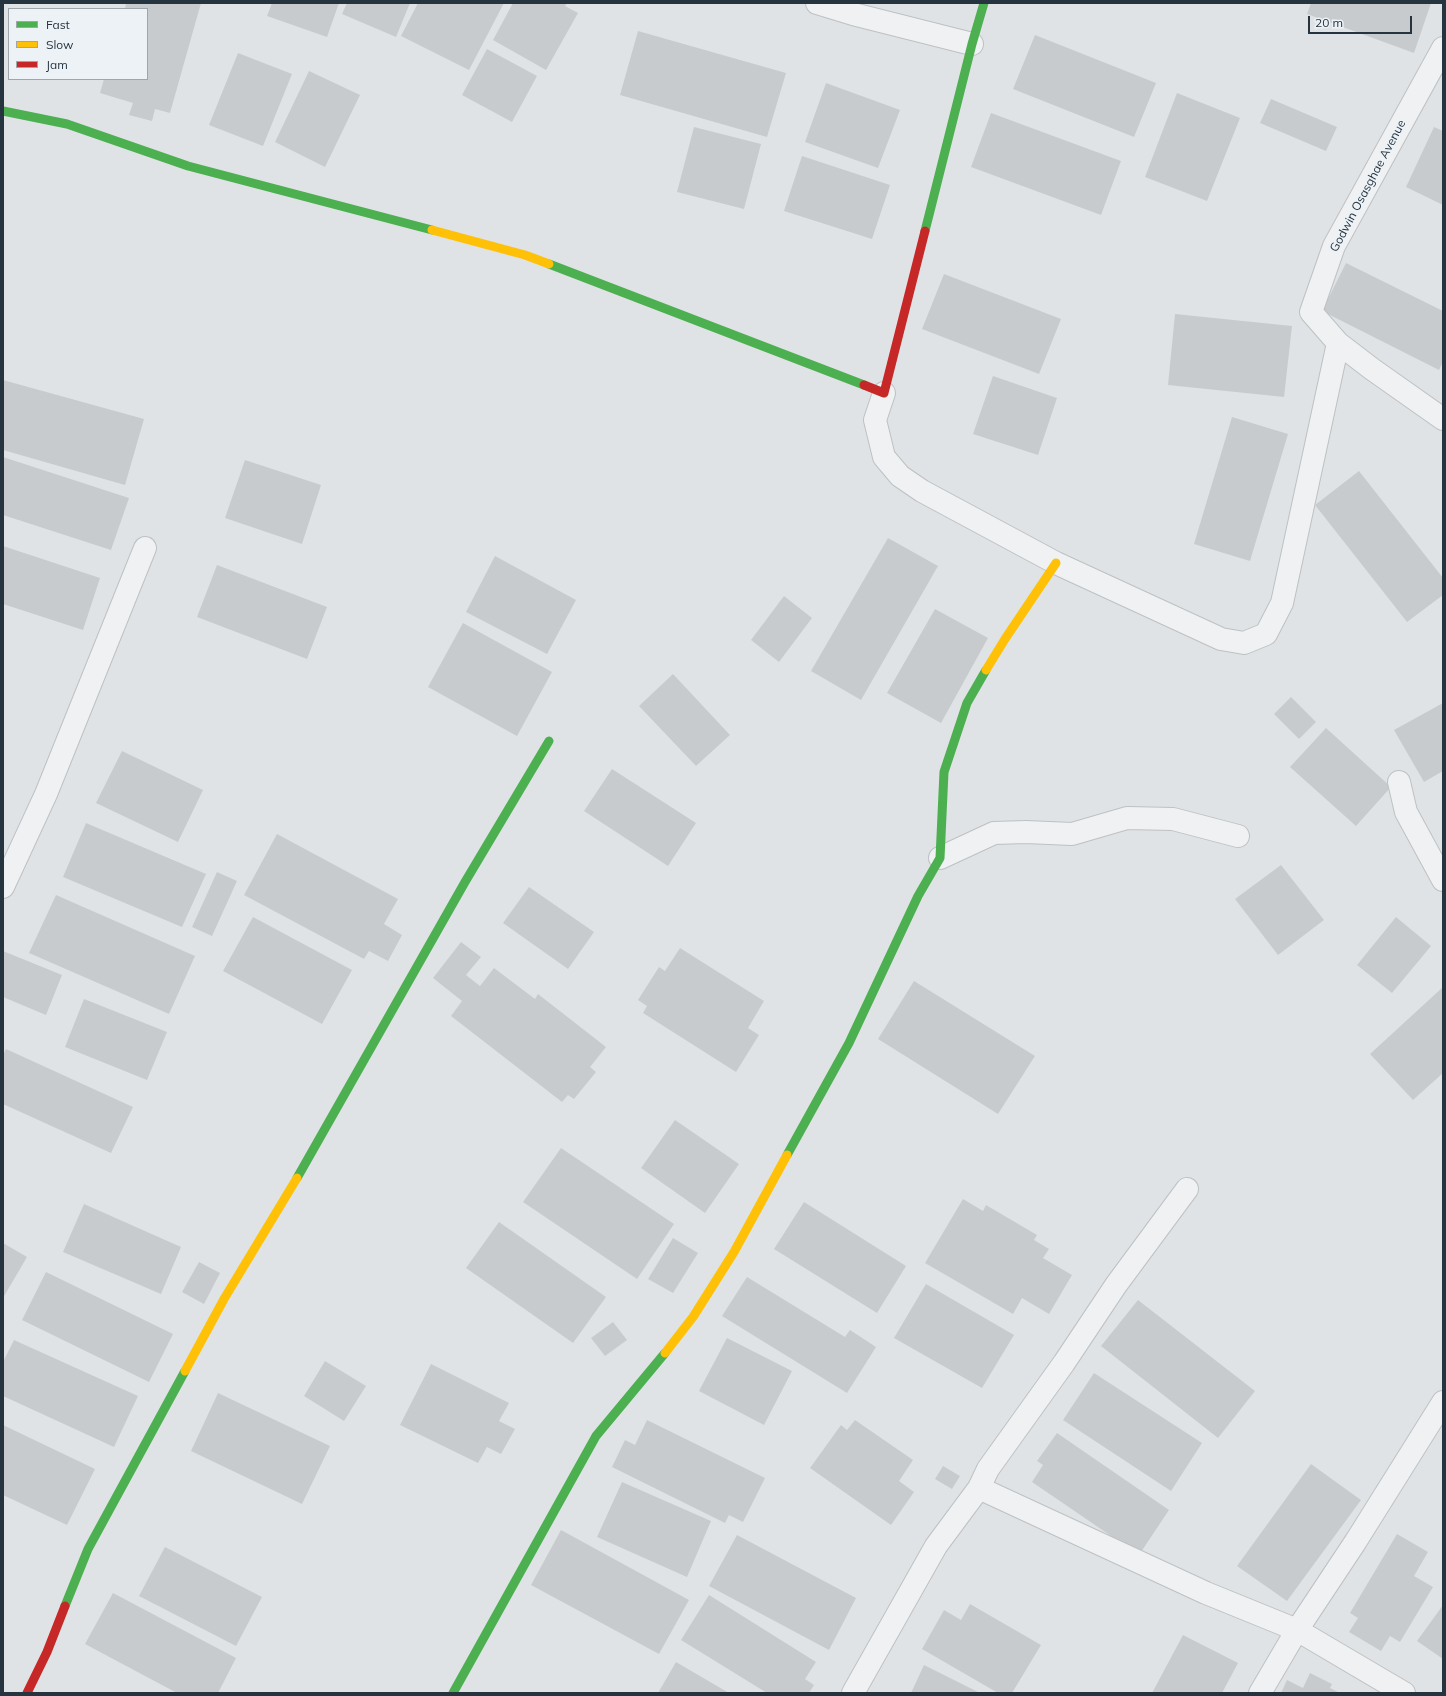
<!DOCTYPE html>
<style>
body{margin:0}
#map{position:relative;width:1446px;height:1696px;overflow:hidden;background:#e0e3e5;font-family:Mulish,sans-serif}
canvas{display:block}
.frame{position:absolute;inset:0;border:4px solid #263440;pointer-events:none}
.legend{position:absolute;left:8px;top:8px;width:140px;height:72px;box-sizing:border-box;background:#edf2f6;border:1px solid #9da6ad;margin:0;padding:5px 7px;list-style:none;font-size:12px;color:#263440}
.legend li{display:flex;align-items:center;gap:8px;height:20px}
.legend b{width:20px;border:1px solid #9da6ad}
.scale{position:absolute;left:1308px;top:16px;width:104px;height:18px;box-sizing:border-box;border:2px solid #263440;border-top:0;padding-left:5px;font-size:12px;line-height:14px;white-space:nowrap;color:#263440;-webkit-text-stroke:3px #edf2f6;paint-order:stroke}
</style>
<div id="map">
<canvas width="1446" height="1696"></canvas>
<div class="frame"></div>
<ul class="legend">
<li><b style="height:5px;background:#4caf50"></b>Fast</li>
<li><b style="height:5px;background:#ffc107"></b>Slow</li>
<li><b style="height:5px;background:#c62828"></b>Jam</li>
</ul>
<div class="scale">20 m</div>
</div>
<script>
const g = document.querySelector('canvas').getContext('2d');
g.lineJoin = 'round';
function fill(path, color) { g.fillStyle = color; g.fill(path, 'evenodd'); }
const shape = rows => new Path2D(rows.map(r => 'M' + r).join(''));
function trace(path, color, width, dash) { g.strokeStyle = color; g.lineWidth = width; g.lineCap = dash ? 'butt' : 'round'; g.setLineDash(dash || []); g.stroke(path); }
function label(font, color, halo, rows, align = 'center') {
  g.font = font + ' Mulish,sans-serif'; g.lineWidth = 4; g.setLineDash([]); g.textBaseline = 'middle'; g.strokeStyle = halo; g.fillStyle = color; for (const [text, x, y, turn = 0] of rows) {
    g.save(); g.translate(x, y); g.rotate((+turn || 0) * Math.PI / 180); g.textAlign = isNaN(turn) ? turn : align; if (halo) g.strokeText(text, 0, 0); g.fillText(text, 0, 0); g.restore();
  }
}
const building = shape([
 [126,3,201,3,170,113,155,109,152,121,129,115,133,103,100,93,104,79,147,79,147,9,125,9],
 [272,3,339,3,327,37,267,16],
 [347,3,410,3,396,37,342,14],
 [418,3,504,3,469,70,401,36],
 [513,3,567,3,565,6,578,13,546,70,493,40],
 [1311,3,1431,3,1414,53,1307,14],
 [638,31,786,73,767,137,620,95],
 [1035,35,1156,83,1134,137,1013,89],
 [487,49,537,76,512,122,462,95],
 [238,53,292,74,263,146,209,125],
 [309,71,360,95,325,167,275,142],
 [826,83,900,110,878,168,805,142],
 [1177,93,1240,118,1207,201,1145,177],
 [1271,99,1337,127,1326,151,1260,123],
 [991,113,1121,161,1101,215,971,167],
 [694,127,761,144,744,209,677,192],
 [1434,127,1443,131,1443,205,1406,187],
 [802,156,890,185,872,239,784,211],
 [1346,263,1443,311,1443,362,1439,370,1322,311],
 [944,274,1061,319,1039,374,922,329],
 [1175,314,1292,326,1284,397,1168,385],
 [993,376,1057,398,1038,455,973,434],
 [3,380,144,419,125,485,3,450],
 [1232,417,1288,434,1250,561,1194,544],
 [3,457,129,498,111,550,3,515],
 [245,460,321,485,302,544,225,518],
 [1359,471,1443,578,1443,595,1407,622,1315,505],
 [888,538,938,566,861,700,811,671],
 [3,546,100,578,83,630,3,604],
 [495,556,576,600,547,654,466,612],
 [217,565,327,607,307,659,197,617],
 [784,596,812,618,779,662,751,640],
 [935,609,988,638,941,723,887,693],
 [463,623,552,672,517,736,428,687],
 [673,674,730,735,696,766,639,706],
 [1291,697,1316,722,1299,739,1274,714],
 [1443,703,1443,771,1424,782,1394,730],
 [1326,728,1391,787,1356,826,1290,767],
 [122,751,203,790,178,842,96,803],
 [612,769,696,823,668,866,584,811],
 [86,823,206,874,182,927,63,877],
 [277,834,398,899,384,924,402,935,388,961,369,951,364,959,244,895],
 [1281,865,1324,920,1278,955,1235,899],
 [217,872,237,881,212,936,192,927],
 [529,887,594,932,568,969,503,923],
 [56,895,195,956,169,1014,29,953],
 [253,917,352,970,322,1024,223,971],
 [1396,917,1431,946,1392,993,1357,965],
 [461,942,481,957,466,975,480,986,494,968,535,999,538,994,606,1047,590,1067,596,1072,574,1099,568,1095,562,1102,451,1016,462,1001,433,978],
 [680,948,764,1001,748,1028,759,1035,736,1072,643,1013,647,1006,638,1000,659,967,665,971],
 [3,951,62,975,46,1015,3,997],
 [914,981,1035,1056,998,1114,878,1039],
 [1443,987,1443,1073,1413,1100,1370,1054],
 [84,999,167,1032,147,1080,65,1047],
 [6,1049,133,1107,111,1153,3,1104,3,1055],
 [675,1120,739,1164,705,1213,641,1168],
 [561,1148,674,1224,637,1279,523,1202],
 [963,1199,983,1211,986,1205,1037,1235,1034,1240,1049,1249,1043,1258,1072,1275,1049,1314,1022,1298,1013,1314,925,1263],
 [804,1202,906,1266,877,1313,774,1249],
 [84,1204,181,1247,161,1294,63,1252],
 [499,1222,606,1297,573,1343,466,1268],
 [673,1238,698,1253,673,1293,648,1279],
 [3,1243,27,1257,3,1298],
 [199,1262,220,1273,204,1304,182,1292],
 [46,1272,173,1334,149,1382,22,1320],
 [747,1277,845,1337,850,1330,876,1347,847,1393,722,1316],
 [926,1284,1014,1335,982,1388,894,1338],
 [1138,1300,1255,1391,1218,1438,1101,1346],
 [613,1322,627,1340,605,1356,591,1338],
 [727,1338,792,1371,764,1425,699,1391],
 [14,1340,138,1396,114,1447,3,1396,3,1362],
 [325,1361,366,1386,344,1421,304,1396],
 [431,1364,509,1403,499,1421,515,1429,501,1454,487,1447,478,1463,400,1425],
 [1094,1373,1202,1443,1171,1491,1063,1420],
 [218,1393,330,1446,302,1504,191,1451],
 [647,1420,765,1478,743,1522,729,1515,725,1523,612,1467,625,1440,635,1445],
 [855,1420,913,1460,899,1481,914,1492,891,1525,810,1468,841,1425,847,1430],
 [3,1425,95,1469,67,1525,3,1495],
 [1057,1433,1169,1510,1139,1555,1032,1482,1043,1465,1037,1461],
 [1311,1464,1361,1500,1287,1601,1237,1566],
 [943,1466,960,1476,952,1489,935,1479],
 [622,1482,711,1521,687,1577,597,1537],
 [561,1530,689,1600,659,1654,531,1585],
 [1397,1534,1428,1552,1414,1576,1433,1587,1400,1642,1390,1636,1381,1651,1349,1632,1358,1618,1350,1613],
 [737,1535,856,1598,829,1650,709,1586],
 [165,1547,262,1597,236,1646,139,1596],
 [113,1593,236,1658,218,1693,177,1693,85,1644],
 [709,1595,816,1662,805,1679,814,1685,809,1693,767,1693,681,1640],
 [970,1604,1041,1645,1012,1693,998,1693,922,1649,944,1610,961,1620],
 [1443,1605,1443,1659,1417,1641],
 [1183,1635,1238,1663,1222,1693,1152,1693],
 [676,1662,729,1693,658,1693],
 [924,1665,980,1693,911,1693],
 [1310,1673,1332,1684,1330,1688,1340,1693,1281,1693,1287,1680,1303,1688]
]);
const street = shape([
 [817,3,853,14,972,44],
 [1443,48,1334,246,1311,312,1338,343,1372,369,1443,419],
 [884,393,875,420,884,457,900,476,922,491,1056,563,1221,639,1244,643,1266,634,1282,603,1338,343],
 [1399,782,1406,812,1443,880],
 [940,858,994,833,1026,832,1072,834,1127,818,1173,819,1238,836],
 [3,887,46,794,145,548],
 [979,1488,1206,1593,1297,1630,1404,1693],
 [853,1693,936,1546,979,1488,988,1469,1064,1363,1116,1285,1187,1189],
 [1260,1693,1297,1630,1356,1541,1443,1402]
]);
const fast = shape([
 [3,111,67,124,188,166,432,230],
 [925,231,972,44,984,3],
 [549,264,864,385],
 [787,1155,849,1043,918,896,940,858,944,772,967,703,986,670],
 [297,1178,465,882,549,741],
 [65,1606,88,1549,185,1371],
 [453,1693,596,1436,665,1353]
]);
const slow = shape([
 [432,230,525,255,549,264],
 [986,670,1005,639,1056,563],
 [665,1353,693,1317,734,1252,787,1155],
 [185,1371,224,1299,297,1178]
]);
const jam = shape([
 [864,385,884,393,925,231],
 [27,1693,47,1652,65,1606]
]);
const streetNames = [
 ["Godwin Osasghae Avenue",1368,186,-62]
];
fill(building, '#c8cbce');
trace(street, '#bec1c3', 24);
trace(street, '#eff1f2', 22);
trace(fast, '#4caf50', 9);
trace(slow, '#ffc107', 9);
trace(jam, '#c62828', 9);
label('12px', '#263440', '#edf2f6', streetNames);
</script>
